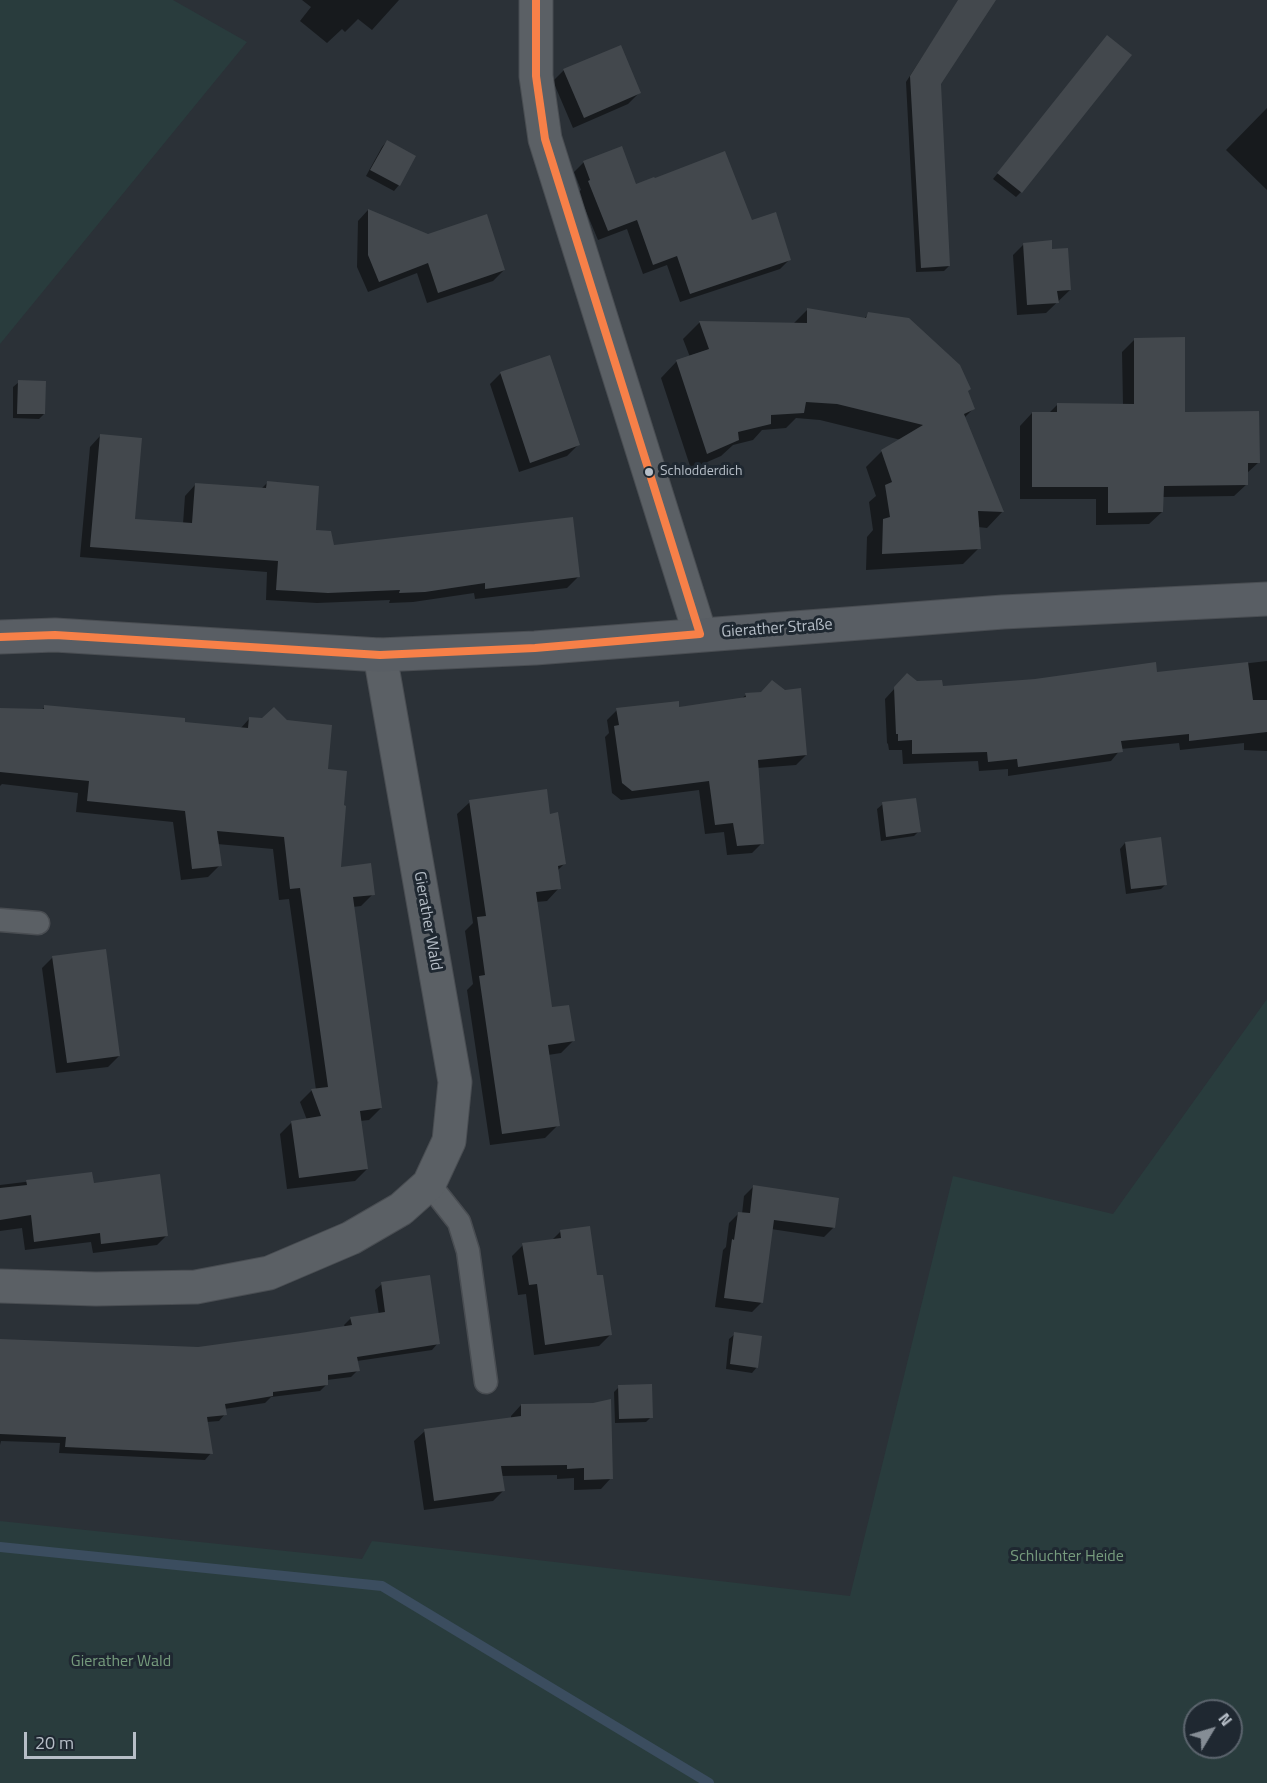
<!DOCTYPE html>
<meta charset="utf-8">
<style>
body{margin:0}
#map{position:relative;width:1267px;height:1783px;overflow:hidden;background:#2b3137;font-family:"Titillium Web",sans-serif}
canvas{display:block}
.north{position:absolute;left:1183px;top:1699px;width:60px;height:60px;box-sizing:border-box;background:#1f2831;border:2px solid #5b646d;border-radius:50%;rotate:52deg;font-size:16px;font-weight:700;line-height:24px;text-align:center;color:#b6bec7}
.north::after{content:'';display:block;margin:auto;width:21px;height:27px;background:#858d95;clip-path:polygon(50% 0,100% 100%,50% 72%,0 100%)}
.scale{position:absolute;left:24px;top:1732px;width:112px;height:27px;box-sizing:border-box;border:3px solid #b6bec7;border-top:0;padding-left:8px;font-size:18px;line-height:21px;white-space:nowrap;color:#b6bec7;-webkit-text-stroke:4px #1f2831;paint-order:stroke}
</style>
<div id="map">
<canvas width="1267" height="1783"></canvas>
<div class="north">N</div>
<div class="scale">20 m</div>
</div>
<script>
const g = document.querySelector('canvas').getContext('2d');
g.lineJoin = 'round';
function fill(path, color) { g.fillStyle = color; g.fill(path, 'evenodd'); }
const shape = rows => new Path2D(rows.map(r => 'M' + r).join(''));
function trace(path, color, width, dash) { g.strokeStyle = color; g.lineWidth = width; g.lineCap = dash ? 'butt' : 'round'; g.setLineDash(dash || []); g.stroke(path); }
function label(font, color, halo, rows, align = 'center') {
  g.font = font + ' "Titillium Web",sans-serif'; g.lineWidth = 6; g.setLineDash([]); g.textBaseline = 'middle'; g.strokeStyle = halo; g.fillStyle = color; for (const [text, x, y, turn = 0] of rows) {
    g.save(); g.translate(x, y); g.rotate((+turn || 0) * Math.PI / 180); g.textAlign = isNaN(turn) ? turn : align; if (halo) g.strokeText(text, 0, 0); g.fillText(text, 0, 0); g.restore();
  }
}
const green = shape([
 [0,0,173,0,247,42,0,344],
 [1267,999,1267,1783,0,1783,0,1521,362,1559,372,1541,850,1596,953,1176,1113,1214],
 [1195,1711,1231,1711,1231,1747,1195,1747]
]);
const shadow = shape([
 [302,0,399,0,372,30,358,19,345,32,342,29,327,43,300,21,311,7],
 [959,0,995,0,940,84,949,266,944,271,916,272,906,82],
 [1103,43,1021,192,1016,197,993,179],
 [564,70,639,93,628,104,573,128,553,81],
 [1267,108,1267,190,1226,150],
 [387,141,414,156,399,185,394,191,366,176,382,147],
 [584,162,635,186,654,180,751,222,790,259,780,269,680,302,667,265,643,274,627,229,598,240,578,192,581,190,574,172],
 [368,210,504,270,493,281,427,303,417,273,368,292,357,267,358,221],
 [1024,244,1051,251,1070,290,1046,313,1017,315,1013,255],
 [807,310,864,319,869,313,966,392,973,409,964,418,1003,511,987,528,978,527,979,548,963,564,866,570,867,537,873,530,869,502,876,496,866,467,882,451,901,440,820,420,796,418,786,428,762,430,753,440,733,445,721,456,691,469,661,378,677,361,690,357,683,339,700,322,793,324],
 [1135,339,1183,413,1259,462,1246,474,1247,484,1234,496,1162,497,1162,512,1149,524,1096,525,1096,499,1020,499,1020,426,1032,413,1049,413,1058,404,1123,405,1122,352],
 [501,373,578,445,567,456,519,472,490,384],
 [19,382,44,414,39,419,13,418,13,387],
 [100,436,133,521,183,524,185,496,195,485,261,489,267,483,314,532,333,547,578,577,567,588,475,599,474,593,413,602,389,603,390,600,317,603,266,600,267,572,80,557,90,447],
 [1267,661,1267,751,1244,750,1244,743,1180,750,1179,743,1121,749,1111,761,1008,776,1008,769,979,771,978,761,903,764,902,750,889,750,888,744,887,743,885,699,907,675,917,682,941,687,1156,674],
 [746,695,806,755,796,765,757,768,762,843,752,853,727,855,724,832,705,834,699,790,621,800,612,793,605,737,609,733,607,720,617,710,678,708,741,699],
 [45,707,240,729,249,719,327,770,340,868,373,894,361,906,353,907,381,1108,369,1120,360,1121,367,1169,355,1181,287,1189,280,1134,292,1122,307,1120,300,1102,312,1090,316,1090,289,899,279,900,273,849,217,844,220,865,208,877,181,880,173,822,76,812,78,793,2,784,0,786,0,709,41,710],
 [470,802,549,816,564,864,557,871,559,888,547,901,536,902,550,1009,573,1041,561,1053,548,1055,558,1125,545,1138,490,1145,467,990,473,984,465,931,473,923,457,814],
 [883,804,919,831,914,836,881,841,877,809],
 [1125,843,1166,884,1161,889,1126,894,1120,849],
 [53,957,119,1056,108,1067,56,1073,42,968],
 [91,1174,92,1184,166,1236,157,1245,93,1253,91,1242,25,1250,22,1228,0,1231,0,1185],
 [753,1187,834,1227,824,1237,771,1229,762,1302,752,1312,715,1307,723,1250,726,1247,729,1223,739,1213,742,1214,744,1196],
 [561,1231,596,1277,610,1335,599,1346,534,1355,526,1294,518,1295,512,1256,523,1245,552,1240],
 [382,1284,438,1343,432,1350,357,1361,358,1370,351,1377,327,1380,327,1384,320,1391,271,1397,265,1403,224,1409,225,1414,219,1421,207,1422,211,1453,205,1460,59,1453,60,1443,1,1441,0,1445,0,1340,198,1348,345,1327,344,1325,351,1318,379,1315,375,1290],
 [735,1334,757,1367,752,1373,726,1369,729,1339],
 [619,1387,651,1417,646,1422,615,1423,614,1392],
 [521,1405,611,1478,601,1489,574,1490,574,1478,557,1479,557,1475,501,1476,503,1491,493,1501,424,1510,414,1441,425,1431,511,1419,511,1416]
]);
const stream = shape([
 [0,1547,382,1586,709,1783]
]);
const building = shape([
 [958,0,996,0,941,84,950,266,921,268,910,76],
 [1107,35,1132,55,1022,193,997,173],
 [621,45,641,93,584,118,563,69],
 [387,140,416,156,400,186,370,170],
 [622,146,636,184,654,177,655,178,725,151,752,220,776,212,791,260,690,294,677,256,653,265,637,220,608,231,588,181,590,180,583,161],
 [368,209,428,234,487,214,505,270,438,293,428,263,379,282,368,255],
 [1052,240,1052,249,1068,248,1071,290,1057,291,1059,303,1027,305,1023,243],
 [807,308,866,318,868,312,909,318,960,365,971,389,968,391,975,409,964,414,1004,512,978,511,981,549,882,554,883,519,890,517,885,485,892,482,881,450,923,425,837,404,806,402,804,413,771,415,771,424,738,432,739,440,707,454,676,360,709,349,699,321,807,323],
 [1185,337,1185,412,1259,411,1260,463,1248,463,1248,485,1164,486,1163,512,1108,513,1108,487,1032,487,1032,412,1057,412,1057,403,1134,404,1134,338],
 [550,355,580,445,530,463,500,372],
 [18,380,46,381,45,414,17,414],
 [100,434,142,438,135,519,192,523,195,483,266,488,267,481,319,486,316,530,331,531,334,545,573,517,580,577,485,589,485,583,425,592,399,593,400,590,328,593,276,590,278,561,90,547],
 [1156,662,1157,672,1248,662,1253,700,1267,700,1267,732,1189,741,1189,734,1121,741,1123,752,1018,767,1017,759,988,762,987,752,912,754,912,740,898,741,898,734,896,734,894,687,907,673,917,681,942,680,943,686,1035,679],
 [772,680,785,690,801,688,807,755,758,760,764,844,737,846,733,823,715,825,709,781,632,791,622,783,614,726,619,725,616,708,679,701,679,707,746,697,745,693,761,692],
 [44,705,185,718,185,722,248,728,249,717,262,718,274,707,287,720,332,725,328,769,347,771,344,805,346,806,341,867,371,863,375,895,353,897,382,1108,360,1111,368,1169,299,1178,291,1121,321,1116,311,1089,328,1087,300,888,290,889,284,837,217,831,222,866,192,869,185,811,87,801,89,781,0,772,0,708,44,709],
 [547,789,550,814,558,812,566,864,558,866,561,889,536,892,552,1007,569,1005,575,1041,548,1045,560,1126,502,1134,479,976,485,975,477,917,486,916,469,800],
 [916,798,921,832,886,837,882,802],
 [1161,837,1167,885,1131,889,1125,842],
 [106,949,120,1056,67,1063,52,956],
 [92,1172,94,1183,160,1174,168,1236,101,1244,100,1233,34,1242,31,1215,0,1220,0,1188,27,1185,26,1180],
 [753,1185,839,1198,835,1228,774,1220,763,1303,724,1298,732,1239,734,1240,738,1212,750,1213],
 [590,1226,597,1275,603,1275,612,1335,545,1345,537,1284,529,1285,522,1243,561,1238,560,1230],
 [430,1275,440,1344,357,1357,360,1371,328,1375,328,1385,273,1392,273,1396,225,1404,227,1415,207,1417,213,1454,65,1447,66,1437,0,1434,0,1339,198,1347,300,1333,352,1325,350,1317,385,1312,381,1282],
 [734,1332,762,1336,758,1368,730,1364],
 [652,1384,653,1418,619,1419,618,1385],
 [611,1399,613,1479,584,1480,584,1468,567,1469,567,1465,501,1466,505,1491,434,1501,424,1429,521,1416,521,1404,593,1403]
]);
const lane = shape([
 [0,920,38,923],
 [429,1184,459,1222,468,1251,486,1382]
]);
const street = shape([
 [536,0,536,76,545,139,700,634],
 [0,1286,96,1289,196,1287,269,1273,351,1238,401,1209,429,1184,449,1141,455,1082,380,655]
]);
const secondary = shape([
 [0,637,55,635,380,655,535,648,1003,612,1267,599]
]);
const bus1 = shape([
 [536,0,536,76,545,139,700,634],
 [0,637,55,635,380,655,535,648,700,634]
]);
const markers = [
 [649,472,5,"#b6bec7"]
];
const busNames = [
 ["Schlodderdich",660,472]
];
const streetNames = [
 ["Gierather Straße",777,629,-4],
 ["Gierather Wald",427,921,80]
];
const parkNames = [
 ["Schluchter Heide",1067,1557],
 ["Gierather Wald",121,1662]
];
fill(green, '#293c3d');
fill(shadow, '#0007');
trace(stream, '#3b4d5f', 10);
fill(building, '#43484d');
trace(lane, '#494d52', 25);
trace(street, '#494d52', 35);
trace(secondary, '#494d52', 35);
trace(lane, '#5b6065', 22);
trace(street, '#5b6065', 33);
trace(secondary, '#595e64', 33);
trace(bus1, '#f78048', 8);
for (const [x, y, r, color] of markers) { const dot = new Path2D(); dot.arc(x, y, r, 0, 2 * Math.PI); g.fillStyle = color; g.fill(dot); trace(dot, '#1f2831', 2); }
label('14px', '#b6bec7', '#1f2831', busNames, 'left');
label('16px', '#b6bec7', '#1f2831', streetNames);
label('16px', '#769b7d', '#1f2831', parkNames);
</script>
